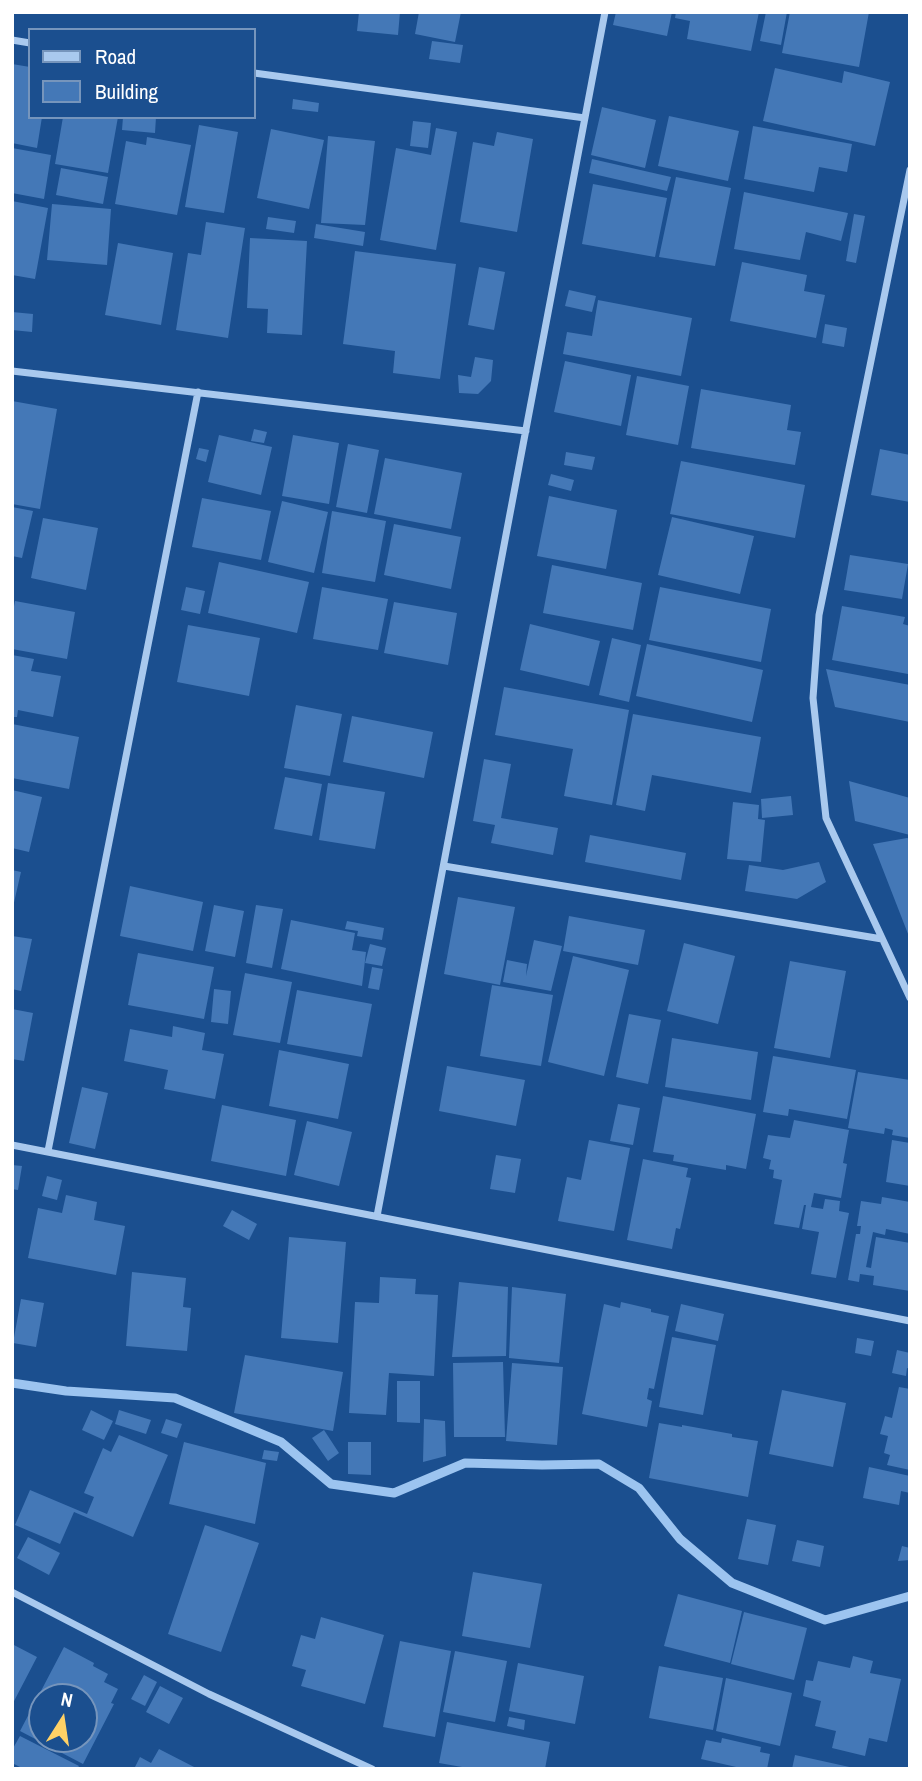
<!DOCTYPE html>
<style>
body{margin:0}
#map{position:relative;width:922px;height:1781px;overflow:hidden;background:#1b4f8f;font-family:"Archivo Narrow",sans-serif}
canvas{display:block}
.frame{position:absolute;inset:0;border:14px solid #fff;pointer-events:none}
.legend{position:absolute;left:28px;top:28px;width:228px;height:91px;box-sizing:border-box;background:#1b4f8f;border:2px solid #7695bc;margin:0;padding:9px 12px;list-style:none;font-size:21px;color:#fff}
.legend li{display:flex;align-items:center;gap:14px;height:35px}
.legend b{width:35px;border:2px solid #7695bc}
.north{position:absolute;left:28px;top:1683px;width:70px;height:70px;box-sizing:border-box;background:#1b4f8f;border:2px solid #7695bc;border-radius:50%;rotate:12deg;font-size:19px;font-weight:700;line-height:28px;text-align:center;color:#fff}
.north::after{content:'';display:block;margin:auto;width:24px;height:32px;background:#ffd166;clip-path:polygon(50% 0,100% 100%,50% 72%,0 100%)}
</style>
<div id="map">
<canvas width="922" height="1781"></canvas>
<div class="frame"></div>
<ul class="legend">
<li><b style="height:9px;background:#a9c9ee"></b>Road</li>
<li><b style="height:19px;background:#4478b7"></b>Building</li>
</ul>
<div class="north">N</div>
</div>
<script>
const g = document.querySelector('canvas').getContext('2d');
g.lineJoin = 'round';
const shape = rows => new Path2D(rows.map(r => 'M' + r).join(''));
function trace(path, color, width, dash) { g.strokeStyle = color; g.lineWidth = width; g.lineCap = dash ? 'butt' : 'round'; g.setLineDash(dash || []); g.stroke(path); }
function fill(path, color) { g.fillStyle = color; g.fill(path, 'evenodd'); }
const stream = shape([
 [12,1383,66,1391,175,1398,281,1442,331,1484,394,1493,465,1463,542,1465,599,1464,639,1488,680,1539,732,1583,825,1620,910,1596]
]);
const building = shape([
 [359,12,400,12,398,35,357,31],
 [419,12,461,12,455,42,415,34],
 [616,12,672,12,667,36,613,25],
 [676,12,759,12,751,51,687,39,690,21,675,18],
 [766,12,787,12,781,45,760,41],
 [790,12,869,12,859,67,782,53],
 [432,41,463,45,460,63,429,59],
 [12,64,30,67,30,117,42,117,37,148,12,143],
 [775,68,842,83,844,71,890,82,875,146,763,121],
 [293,99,319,103,318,112,292,109],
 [602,107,656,120,645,168,591,155],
 [669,116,739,131,728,181,658,166],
 [63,117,118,117,108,173,55,164],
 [123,117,156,117,155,133,122,130],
 [413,121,431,123,428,148,410,146],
 [199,125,238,132,224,213,185,207],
 [753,126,852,144,847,172,819,167,814,192,744,179],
 [436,128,457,132,436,250,380,240,396,148,431,155],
 [271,129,324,140,309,209,257,198],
 [497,132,533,139,517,232,460,222,473,142,494,146],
 [328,136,375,141,365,225,321,223],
 [147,137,191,145,177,215,115,204,126,141,146,145],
 [12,148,51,155,44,199,12,193],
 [592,159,671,177,667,191,589,173],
 [61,168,108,177,103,204,56,195],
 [676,177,731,188,715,266,659,257],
 [593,184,667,198,655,257,582,244],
 [744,192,848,213,841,241,806,232,800,260,734,249],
 [12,201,48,208,35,279,12,275],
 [52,204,111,209,107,265,47,260],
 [854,214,865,216,856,263,846,261],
 [268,217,296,221,294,233,266,229],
 [206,222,245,228,228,338,176,330,188,253,201,255],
 [316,224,365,232,363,246,314,238],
 [250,238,307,241,302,335,267,333,268,309,247,308],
 [118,243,173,253,161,325,105,315],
 [355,251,456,264,440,379,393,373,395,351,343,344],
 [742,262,807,275,804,291,825,295,816,338,730,321],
 [479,267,505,272,494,330,468,325],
 [569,290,596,296,592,312,565,306],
 [598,300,692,318,681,376,563,354,567,332,592,336],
 [12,312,33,314,32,332,12,330],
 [825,324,847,328,844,347,822,343],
 [475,357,493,360,491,381,478,394,459,393,458,375,471,377],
 [565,361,631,375,621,426,554,412],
 [637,376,689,386,678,445,626,435],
 [701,389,791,405,787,430,801,432,795,465,691,448],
 [12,401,57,409,40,509,12,504],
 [254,429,267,432,264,443,251,441],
 [219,435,272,447,261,495,208,482],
 [293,435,339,443,329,504,282,496],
 [348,444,379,450,367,513,336,507],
 [199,448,209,450,206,462,196,459],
 [880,449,910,455,910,502,871,495],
 [566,452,595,457,592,470,564,465],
 [385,458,462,473,451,529,374,514],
 [681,461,805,485,795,538,670,514],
 [551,474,574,480,571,491,548,485],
 [549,496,617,510,606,569,537,556],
 [202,498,271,511,261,560,192,547],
 [282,501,328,512,314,573,268,562],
 [12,507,33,511,22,558,12,556],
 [332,511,386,521,375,582,322,573],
 [672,517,754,536,740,594,658,575],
 [43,518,98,528,86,590,31,578],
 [394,524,461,537,451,589,384,575],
 [850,555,908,564,902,599,844,590],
 [219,562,309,582,297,633,208,613],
 [552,565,642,583,633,630,543,613],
 [186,587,205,591,200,614,181,610],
 [322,587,388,599,378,650,313,639],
 [660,587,771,609,761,662,649,640],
 [15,601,75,612,67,659,12,649,12,617],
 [394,602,457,613,448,665,384,653],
 [842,606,905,617,903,624,910,626,908,674,832,660],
 [530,624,600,641,589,686,520,670],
 [188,625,260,638,249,696,177,682],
 [612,638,641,645,629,702,599,695],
 [647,644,763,670,752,722,636,696],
 [12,655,34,659,31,671,61,676,53,717,18,710,17,717,12,717],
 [826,669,910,685,910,722,835,707],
 [504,687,629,710,612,805,564,796,573,749,495,735],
 [296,705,342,714,330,776,284,768],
 [633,714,761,737,751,793,652,775,645,811,616,805],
 [352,716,433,732,424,778,343,762],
 [12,724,79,737,69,789,12,778],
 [484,759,511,764,501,818,558,828,553,855,491,843,495,825,473,821],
 [285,777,322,784,312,836,274,829],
 [849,781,910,798,910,835,855,821],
 [328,783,385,792,375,849,319,840],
 [12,790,42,797,29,852,12,848],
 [791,796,793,815,762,818,761,799],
 [733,802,759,805,758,819,765,820,761,862,727,859],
 [590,835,686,853,681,880,585,862],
 [907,838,910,839,910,939,873,844],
 [819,862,826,882,797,899,745,891,749,865,783,870],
 [12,870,21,872,13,907,12,906],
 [130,886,203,902,193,951,120,936],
 [458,897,515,907,500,985,444,974],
 [214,905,244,911,235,957,205,951],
 [256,905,283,909,272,968,246,963],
 [569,916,645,930,638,965,563,951],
 [291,920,355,933,352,950,366,952,362,986,281,969],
 [347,921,384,928,382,940,357,936,358,931,345,929],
 [12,936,32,939,21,991,12,989],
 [534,940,562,946,551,991,503,982,507,960,527,964,526,976],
 [684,943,735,956,718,1024,667,1011],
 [370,944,386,948,382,966,365,963],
 [138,953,214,967,204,1019,128,1005],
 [573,956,629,970,604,1076,548,1062],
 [790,961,846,971,830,1058,774,1048],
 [372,967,383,969,379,990,368,988],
 [245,973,292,982,280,1043,233,1035],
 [492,985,553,995,541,1066,480,1056],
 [214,989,231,991,228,1024,211,1022],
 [297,990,372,1004,362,1057,287,1044],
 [12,1009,33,1013,24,1061,12,1059],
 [629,1014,661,1020,648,1084,616,1077],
 [173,1026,205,1033,202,1050,224,1054,215,1099,164,1089,168,1070,124,1061,130,1029,172,1037],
 [672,1038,758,1052,751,1100,665,1087],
 [279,1050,349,1064,338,1119,269,1106],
 [773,1056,856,1070,847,1119,789,1109,788,1116,763,1112],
 [447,1066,525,1080,516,1126,439,1111],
 [858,1072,910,1080,910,1138,892,1135,893,1130,885,1128,884,1134,848,1128],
 [82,1087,108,1093,95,1149,69,1143],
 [663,1096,756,1114,746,1169,726,1165,726,1170,673,1161,674,1155,653,1152],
 [618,1104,640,1108,633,1145,610,1141],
 [222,1105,296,1120,286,1176,211,1161],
 [794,1120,849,1130,843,1163,847,1164,841,1198,814,1193,811,1207,823,1209,825,1199,840,1201,839,1211,849,1213,836,1278,811,1274,819,1232,802,1229,806,1205,804,1205,799,1228,774,1224,782,1180,773,1178,774,1170,769,1169,771,1160,763,1158,768,1135,790,1138],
 [307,1121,352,1132,339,1186,294,1175],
 [589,1140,630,1148,614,1231,558,1221,567,1177,581,1180],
 [892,1140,910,1143,910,1186,886,1182],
 [496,1155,521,1159,515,1193,490,1189],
 [643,1159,688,1168,686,1177,691,1178,680,1229,676,1228,672,1249,627,1240],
 [12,1165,22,1166,18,1190,12,1189],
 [47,1176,62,1180,57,1200,42,1196],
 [66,1195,97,1202,94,1220,125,1226,116,1275,28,1258,38,1208,62,1213],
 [882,1197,910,1202,910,1234,886,1229,885,1235,873,1232,866,1267,871,1268,876,1237,910,1243,910,1291,873,1285,874,1276,860,1274,859,1282,848,1280,856,1234,860,1234,861,1226,857,1226,861,1201,881,1204],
 [232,1210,257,1224,249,1240,223,1226],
 [289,1237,346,1242,338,1343,281,1338],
 [132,1272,186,1278,183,1307,191,1308,187,1351,126,1346],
 [380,1277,416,1279,415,1294,438,1295,434,1376,389,1373,386,1415,349,1413,355,1302,379,1303],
 [459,1282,508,1287,506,1356,452,1357],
 [512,1287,566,1294,559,1363,509,1358],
 [21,1299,44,1303,36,1347,13,1343],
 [621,1302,651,1309,651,1312,669,1316,654,1389,649,1388,647,1399,652,1401,647,1427,582,1414,604,1304,620,1308],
 [681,1304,724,1314,718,1341,675,1331],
 [672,1337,716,1345,703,1415,659,1407],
 [857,1338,874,1341,871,1356,855,1353],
 [897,1350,910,1353,910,1369,907,1368,906,1376,892,1373],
 [245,1355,343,1372,333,1431,234,1413],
 [503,1362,505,1437,454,1437,453,1363],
 [512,1363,563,1367,557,1445,506,1441],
 [397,1381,420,1381,420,1423,397,1422],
 [899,1387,910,1389,910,1470,887,1465,890,1455,884,1453,888,1436,880,1434,885,1416,892,1418],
 [782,1390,846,1403,833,1467,769,1454],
 [91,1410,113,1421,104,1440,82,1430],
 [119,1410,151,1420,146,1434,115,1424],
 [166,1419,182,1424,177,1438,161,1433],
 [424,1419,445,1421,446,1456,423,1462],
 [659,1423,682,1427,682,1425,732,1434,732,1437,758,1441,748,1497,649,1478],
 [324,1430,339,1453,328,1461,312,1438],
 [119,1435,168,1455,133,1537,74,1512,60,1544,15,1525,30,1490,87,1514,94,1497,84,1493,103,1448,111,1452],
 [184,1442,266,1463,255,1524,169,1504],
 [348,1442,371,1442,371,1475,348,1474],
 [264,1450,279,1452,277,1461,262,1459],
 [869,1467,910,1476,910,1493,901,1491,899,1505,863,1498],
 [747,1519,776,1525,768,1565,738,1559],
 [205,1525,259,1543,221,1652,168,1634],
 [28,1537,60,1553,49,1575,17,1558],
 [797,1540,824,1546,820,1567,792,1561],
 [902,1546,910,1548,910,1560,898,1561],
 [473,1572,542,1584,530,1648,462,1636],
 [678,1594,742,1611,730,1663,664,1646],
 [744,1612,807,1628,794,1680,731,1664],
 [321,1617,384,1635,365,1704,301,1686,306,1670,292,1666,301,1635,315,1639],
 [400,1641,451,1651,435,1737,383,1727],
 [12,1644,37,1657,12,1705],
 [64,1647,94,1663,93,1666,108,1674,104,1682,118,1689,111,1703,114,1704,83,1764,20,1731],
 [42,1697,84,1697,84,1739,42,1739],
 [455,1651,507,1661,495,1722,443,1712],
 [853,1656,873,1661,870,1673,901,1679,887,1742,869,1738,865,1756,832,1748,836,1731,815,1726,821,1701,803,1696,806,1680,813,1681,818,1661,850,1668],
 [518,1663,584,1676,575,1724,509,1711],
 [659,1666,723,1678,713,1730,649,1718],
 [144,1675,157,1682,145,1706,131,1699],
 [726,1678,792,1693,780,1746,716,1731],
 [160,1686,183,1698,169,1724,146,1712],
 [509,1717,525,1720,524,1730,507,1726],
 [447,1722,550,1742,545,1769,461,1769,462,1767,439,1763],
 [20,1736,79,1766,77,1769,24,1769,12,1763,12,1750],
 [722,1738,761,1747,760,1752,770,1754,767,1769,745,1769,701,1759,706,1740,721,1743],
 [159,1749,198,1769,134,1769,140,1757,151,1763],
 [795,1755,854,1768,854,1769,792,1769]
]);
const minor = shape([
 [12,40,30,43],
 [254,73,585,118],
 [910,170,819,615,813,698,826,818,910,998],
 [12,371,526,431],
 [444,866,882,939],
 [12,1145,910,1321],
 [48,1151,198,392],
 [377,1216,605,12],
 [12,1592,209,1694,372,1769]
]);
trace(stream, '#9cc4f0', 9);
fill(building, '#4478b7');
trace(minor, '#a9c9ee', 7);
</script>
